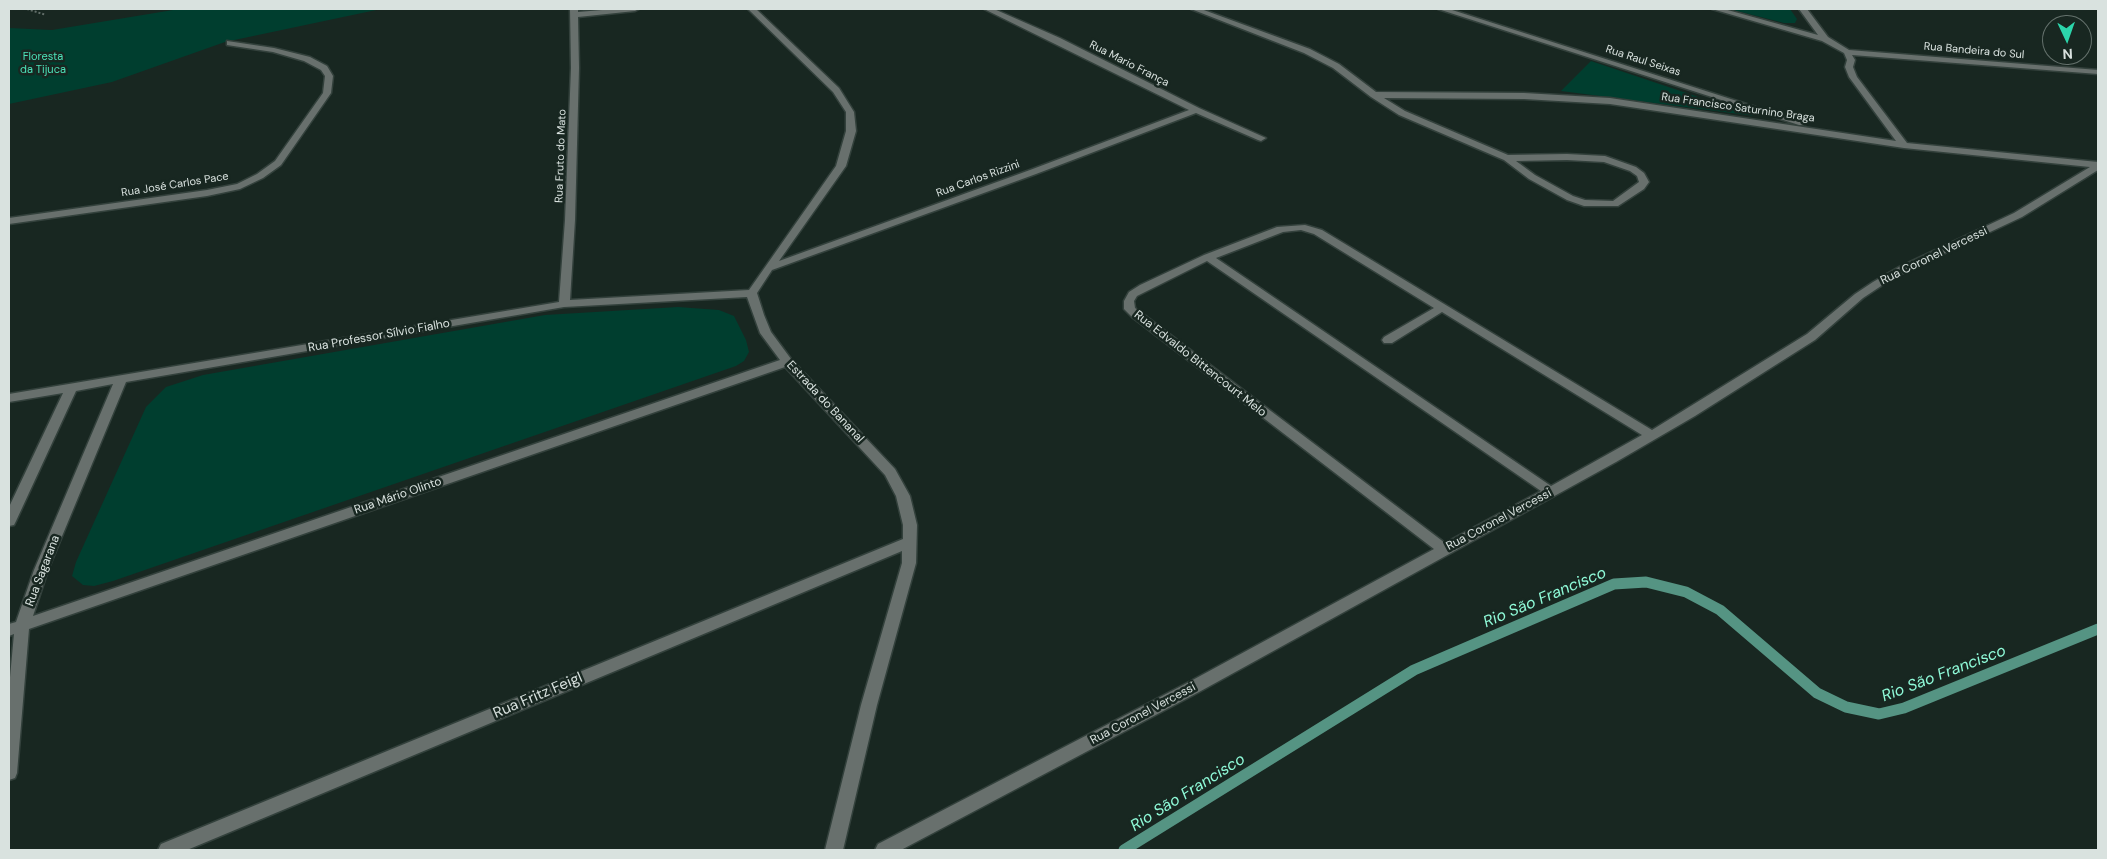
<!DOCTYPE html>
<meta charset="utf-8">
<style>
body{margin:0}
#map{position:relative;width:2107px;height:859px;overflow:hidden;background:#182721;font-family:"DM Sans",sans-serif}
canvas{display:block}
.frame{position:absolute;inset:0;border:10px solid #d9e2df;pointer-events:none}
.north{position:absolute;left:2042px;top:15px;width:50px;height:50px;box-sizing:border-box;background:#182721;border:1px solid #65726d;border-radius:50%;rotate:177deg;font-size:14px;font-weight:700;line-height:20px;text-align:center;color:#d9e2df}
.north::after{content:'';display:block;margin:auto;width:18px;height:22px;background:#2cd5ab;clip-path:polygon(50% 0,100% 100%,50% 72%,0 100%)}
</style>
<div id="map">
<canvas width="2107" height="859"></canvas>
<div class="frame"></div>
<div class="north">N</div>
</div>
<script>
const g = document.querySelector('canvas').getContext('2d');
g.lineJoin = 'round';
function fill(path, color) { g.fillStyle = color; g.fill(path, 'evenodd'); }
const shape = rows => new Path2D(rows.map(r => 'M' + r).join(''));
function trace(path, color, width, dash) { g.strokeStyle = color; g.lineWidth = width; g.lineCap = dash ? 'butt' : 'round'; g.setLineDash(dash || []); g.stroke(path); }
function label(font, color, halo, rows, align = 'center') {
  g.font = font + ' "DM Sans",sans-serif'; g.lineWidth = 5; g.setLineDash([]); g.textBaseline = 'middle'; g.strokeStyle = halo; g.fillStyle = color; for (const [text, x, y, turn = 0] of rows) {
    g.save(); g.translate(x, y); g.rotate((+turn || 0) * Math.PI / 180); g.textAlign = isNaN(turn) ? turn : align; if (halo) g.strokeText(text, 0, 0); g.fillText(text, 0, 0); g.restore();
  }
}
const green = shape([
 [179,9,381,9,225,42,112,82,9,104,9,28,52,30],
 [1729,9,1790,9,1797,19,1795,23,1784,23],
 [1591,61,1755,116,1561,91],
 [678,307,719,310,734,316,746,340,749,352,744,361,736,366,113,581,94,586,83,585,72,576,76,562,146,407,166,387,203,375,545,315]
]);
const stream = shape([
 [1124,850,1414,670,1614,584,1646,582,1686,592,1720,610,1817,693,1846,707,1879,714,1904,708,2098,629]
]);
const path = shape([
 [27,9,46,15]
]);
const minor = shape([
 [570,9,578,9,578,12,614,9,639,9,635,11,578,17,579,68,575,220,570,300,749,290,836,166,846,131,846,112,833,92,748,9,756,9,839,88,854,112,856,131,846,166,779,261,1030,170,1189,110,984,9,994,9,1060,38,1199,108,1266,138,1261,141,1258,140,1196,113,1036,174,772,270,757,293,764,315,771,332,791,359,895,469,910,496,917,525,916,563,877,705,843,850,825,850,861,705,902,563,902,551,187,850,158,850,161,844,903,539,903,525,896,496,885,475,785,367,29,629,17,773,15,778,9,780,9,688,14,634,9,636,9,624,16,622,34,570,113,384,76,391,16,521,14,525,9,526,9,507,63,393,9,402,9,394,559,302,565,220,571,68,570,9],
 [747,297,760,333,780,360,33,616,48,570,126,382,564,307,747,297],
 [1191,9,1201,9,1310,49,1339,64,1376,92,1524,93,1610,98,1896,141,1849,77,1845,67,1847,60,1844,53,1822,41,1712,9,1724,9,1818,35,1799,9,1807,9,1828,37,1849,50,2098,70,2098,74,1852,55,1855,60,1853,67,1857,77,1907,143,2098,162,2098,170,2022,217,1907,271,1881,286,1863,298,1815,340,1695,416,1616,462,1199,692,901,850,875,850,878,844,1189,682,1434,549,1132,317,1124,309,1124,301,1129,292,1140,285,1204,255,1277,227,1305,225,1322,230,1652,430,1807,334,1855,294,1873,282,1899,267,2014,213,2090,167,1904,148,1610,104,1524,99,1384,98,1405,111,1508,155,1567,154,1605,156,1636,167,1644,173,1649,182,1644,189,1618,206,1584,206,1567,200,1529,179,1504,160,1399,115,1371,97,1333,68,1304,53,1191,9],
 [1567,160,1604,162,1630,171,1637,176,1639,182,1613,201,1585,200,1573,196,1535,175,1516,161,1567,160],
 [1301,230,1314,234,1434,308,1384,337,1382,340,1384,343,1392,343,1442,312,1642,435,1551,486,1216,258,1283,232,1301,230],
 [1207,261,1541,491,1445,543,1135,308,1134,301,1137,296,1207,261],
 [1438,9,1449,9,1806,123,1805,125,1799,125,1438,9],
 [227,41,274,48,310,57,327,66,333,76,331,93,281,165,263,178,240,189,207,196,9,224,9,218,207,190,237,184,257,174,275,161,323,93,325,76,321,70,304,61,273,52,227,45,227,41]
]);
const farStreetnames = [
 ["Rua Bandeira do Sul",1974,51,5],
 ["Rua Raul Seixas",1643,61,18],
 ["Rua Mario França",1129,64,27],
 ["Rua Francisco Saturnino Braga",1738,108,8],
 ["Rua Fruto do Mato",561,156,-88],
 ["Rua Carlos Rizzini",978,179,-20],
 ["Rua José Carlos Pace",175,185,-9]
];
const farParknames = [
 ["Floresta",43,57],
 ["da Tijuca",43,70]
];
const streetNames = [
 ["Rua Coronel Vercessi",1934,256,-26],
 ["Rua Professor Sílvio Fialho",379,336,-10],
 ["Rua Edvaldo Bittencourt Melo",1200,364,38],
 ["Estrada do Bananal",825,402,47],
 ["Rua Mário Olinto",398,496,-19],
 ["Rua Coronel Vercessi",1499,520,-28],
 ["Rua Sagarana",43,571,-69],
 ["Rua Coronel Vercessi",1143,714,-28]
];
const nearStreetnames = [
 ["Rua Fritz Feigl",538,696,-23]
];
const nearWaternames = [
 ["Rio São Francisco",1545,598,-23],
 ["Rio São Francisco",1944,674,-21],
 ["Rio São Francisco",1188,793,-32]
];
fill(green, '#003e2f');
trace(stream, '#559483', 11);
trace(minor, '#33413c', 3);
trace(path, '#636f6a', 2, [2, 2]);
fill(minor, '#68706d');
label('11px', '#d9e2df', '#182721', farStreetnames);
label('11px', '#4ce2b9', '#182721', farParknames);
label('12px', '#d9e2df', '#182721', streetNames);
label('15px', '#d9e2df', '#182721', nearStreetnames);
label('italic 16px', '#8ffad8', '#182721', nearWaternames);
</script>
